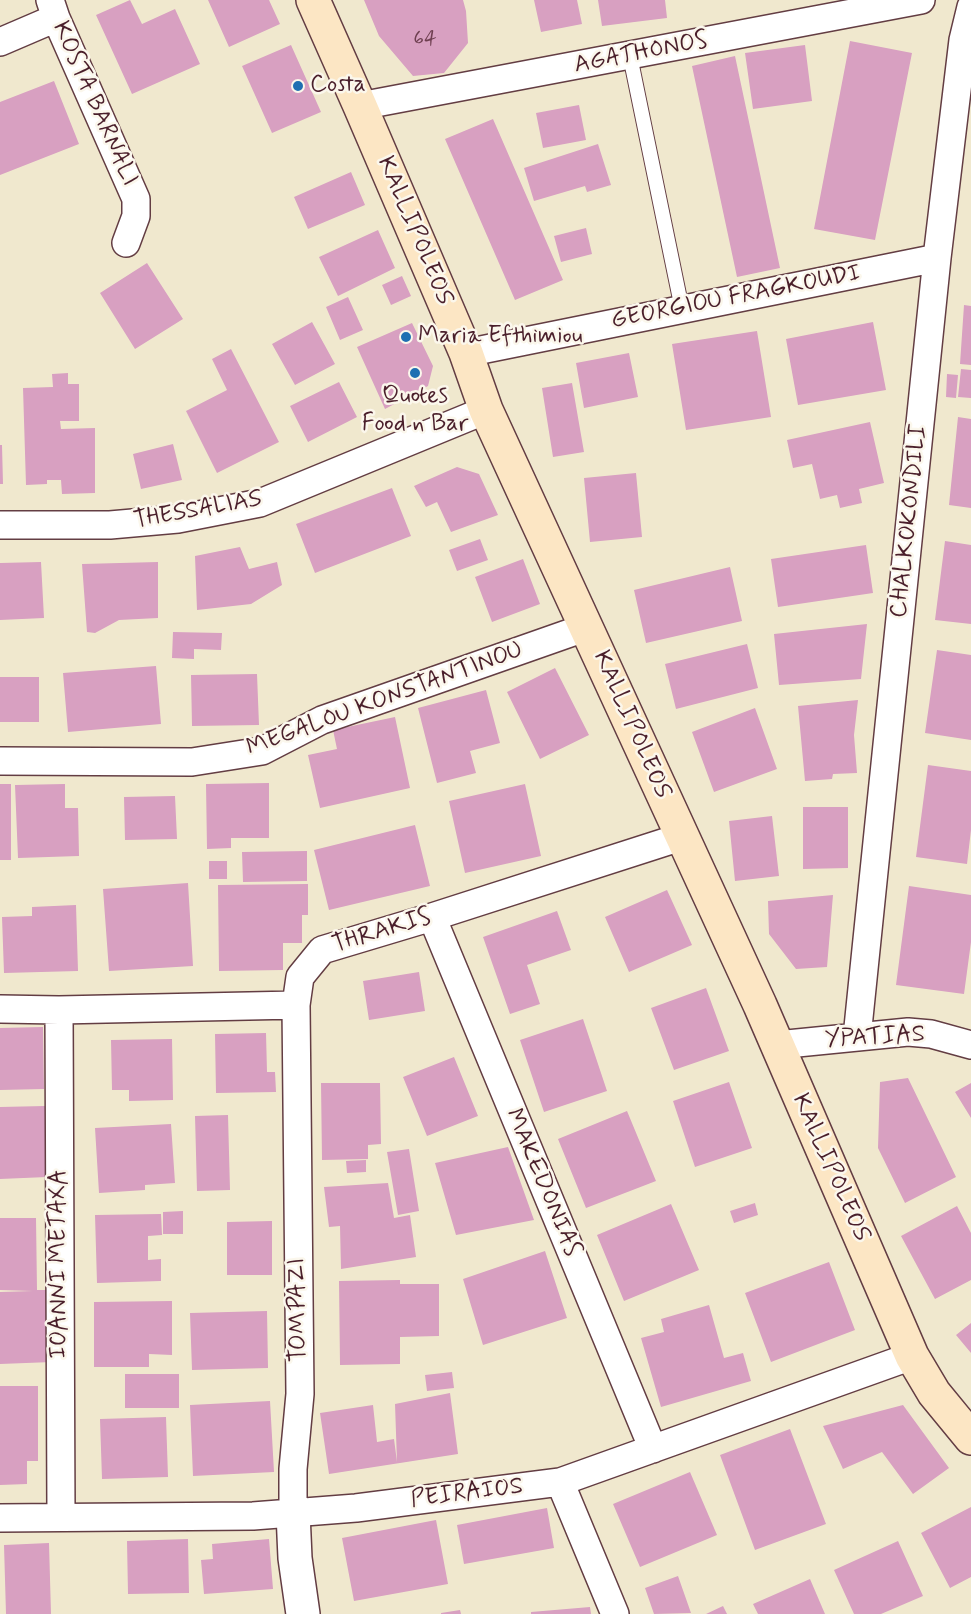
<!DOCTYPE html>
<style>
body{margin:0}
canvas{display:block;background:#f0e8ce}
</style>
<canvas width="971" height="1614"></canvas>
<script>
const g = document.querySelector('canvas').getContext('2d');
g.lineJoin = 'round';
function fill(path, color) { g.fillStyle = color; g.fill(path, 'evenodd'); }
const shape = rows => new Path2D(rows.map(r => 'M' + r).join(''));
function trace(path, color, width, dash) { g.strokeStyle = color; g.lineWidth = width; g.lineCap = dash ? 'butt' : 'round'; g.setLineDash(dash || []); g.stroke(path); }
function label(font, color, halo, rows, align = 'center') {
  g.font = font + ' Mynerve,sans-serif'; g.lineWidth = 5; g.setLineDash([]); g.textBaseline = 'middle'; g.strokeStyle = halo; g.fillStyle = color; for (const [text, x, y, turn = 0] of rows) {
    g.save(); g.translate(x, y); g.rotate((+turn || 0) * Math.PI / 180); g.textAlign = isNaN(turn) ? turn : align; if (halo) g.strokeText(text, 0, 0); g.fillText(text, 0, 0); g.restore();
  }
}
const building = shape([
 [130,0,142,24,175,9,200,64,132,94,96,15],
 [208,0,269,0,280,24,229,47],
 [364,0,463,0,466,11,468,43,444,73,413,76,379,36],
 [534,0,577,0,582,24,541,32],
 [598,0,665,0,667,18,602,26],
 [850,41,912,53,875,240,814,229],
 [291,45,321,112,272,133,242,66],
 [805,45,812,101,753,109,745,53],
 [735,56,780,268,737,277,692,66],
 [54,81,79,144,0,175,0,102],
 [579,105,586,140,543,148,536,113],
 [493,119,563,280,515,300,445,139],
 [598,144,611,185,587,192,585,186,534,201,524,168],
 [351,172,365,205,308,229,294,197],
 [586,228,592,254,561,262,554,236],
 [378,230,395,268,338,296,319,257],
 [147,263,183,319,135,349,100,293],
 [402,276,411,296,391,305,382,285],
 [348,297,363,330,340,340,326,307],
 [964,305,971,306,971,365,960,364],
 [312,322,335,364,295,385,272,344],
 [873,322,886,390,798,405,786,339],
 [412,323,433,366,428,386,385,409,357,347],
 [757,331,771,417,686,430,672,344],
 [231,349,279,442,217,473,186,411,227,390,212,359],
 [629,353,638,397,584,408,576,363],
 [961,369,971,370,971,398,958,397],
 [68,373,68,384,79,384,79,421,60,421,61,429,95,428,95,493,62,494,61,480,47,480,47,484,26,485,23,388,53,387,52,374],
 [947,374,958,375,956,398,946,397],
 [339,382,357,417,308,442,290,406],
 [572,383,584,452,553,457,542,388],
 [958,417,971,419,971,508,949,505],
 [870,422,884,483,859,489,862,503,840,508,837,495,820,499,812,464,793,468,787,440],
 [173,444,182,480,141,489,133,454],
 [0,445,2,445,3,484,0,484],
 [457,467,479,474,498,515,451,532,437,502,426,507,414,486],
 [636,473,642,537,590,542,584,478],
 [392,488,411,536,315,573,296,524],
 [480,539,488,560,457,571,449,550],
 [945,541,971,545,971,624,935,620],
 [866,545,873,593,778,607,771,559],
 [240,547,249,569,277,562,282,585,251,604,197,610,195,556],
 [523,559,540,604,492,622,475,577],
 [41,562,44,618,0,620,0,563],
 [158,562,158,618,119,620,95,633,87,632,82,564],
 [730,567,742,621,646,643,634,590],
 [867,624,861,679,779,685,774,634],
 [173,632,222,633,221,650,194,649,194,659,172,658],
 [747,644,758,688,676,709,665,664],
 [937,650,971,655,971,740,925,733],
 [156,666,161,724,68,732,63,673],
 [555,668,589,735,540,759,507,692],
 [257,674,259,725,192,726,191,675],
 [0,677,39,677,39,722,0,722],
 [486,690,500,743,470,751,476,773,437,783,418,708],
 [858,700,854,735,857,773,833,774,832,779,805,781,798,706],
 [755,708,777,769,714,792,692,732],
 [395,717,410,788,320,808,308,755,337,749,333,730],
 [928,765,971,771,971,830,967,864,916,857],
 [269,783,269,838,231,838,231,848,207,849,206,784],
 [0,784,11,784,11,860,0,860],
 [65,784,65,808,78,808,79,856,18,858,15,785],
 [525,784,541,856,465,873,449,801],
 [175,796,177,839,125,840,124,797],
 [803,807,848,807,848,868,803,869],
 [772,816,779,876,735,881,729,821],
 [415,825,430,886,329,910,314,850],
 [307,851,307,881,243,882,242,852],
 [209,861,227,861,227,879,209,879],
 [188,883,193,966,109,971,103,889],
 [308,884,308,915,302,915,302,943,283,943,283,970,219,971,218,885],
 [909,886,971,895,971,942,964,994,896,985],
 [667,890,692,945,629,972,605,917],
 [833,895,827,967,796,969,769,934,768,901],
 [76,905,78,971,4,973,2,917,32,916,32,907],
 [557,911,571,950,527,965,540,1004,510,1014,483,937],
 [419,972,425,1011,369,1020,363,981],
 [706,988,729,1051,674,1070,651,1008],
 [583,1019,607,1091,544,1112,520,1040],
 [43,1027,44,1089,0,1090,0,1028],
 [266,1033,267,1072,275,1072,276,1092,216,1093,215,1034],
 [172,1039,173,1100,129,1101,129,1090,112,1090,111,1040],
 [454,1057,478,1116,427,1136,403,1077],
 [908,1078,956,1177,905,1203,878,1148,880,1082],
 [729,1082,752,1148,695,1167,673,1101],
 [321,1083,380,1083,381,1144,368,1145,368,1159,322,1160],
 [971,1083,971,1118,955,1092],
 [45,1106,47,1177,0,1179,0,1107],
 [627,1111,656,1181,586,1208,558,1139],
 [228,1115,230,1190,197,1191,195,1116],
 [171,1124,175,1183,145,1185,145,1190,99,1193,95,1128],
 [508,1147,534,1220,456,1235,435,1163],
 [409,1149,419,1211,398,1215,387,1152],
 [366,1160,366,1172,347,1173,346,1161],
 [388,1183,394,1218,410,1215,416,1257,341,1269,340,1226,329,1227,324,1187],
 [755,1203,758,1215,734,1223,730,1211],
 [671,1204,699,1270,624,1301,597,1235],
 [957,1206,971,1233,971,1280,935,1299,901,1236],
 [183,1211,183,1234,163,1234,163,1212],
 [161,1214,162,1235,148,1236,148,1260,161,1259,161,1281,97,1283,95,1215],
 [0,1218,36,1218,37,1290,50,1290,52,1362,0,1364,0,1292,33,1291,0,1290],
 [272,1221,272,1275,227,1275,227,1222],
 [545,1251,567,1318,483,1345,463,1279],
 [829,1262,855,1330,771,1362,745,1293],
 [400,1280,400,1284,439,1284,439,1336,400,1337,400,1364,340,1365,339,1281],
 [172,1301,172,1355,149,1354,149,1367,94,1367,94,1302],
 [709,1305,724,1358,743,1353,751,1381,661,1407,641,1338,664,1332,661,1319],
 [267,1311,268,1368,192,1370,190,1313],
 [971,1323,971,1353,956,1335],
 [452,1372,454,1388,427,1391,425,1375],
 [125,1374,179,1374,179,1408,125,1408],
 [0,1386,38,1386,38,1461,27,1461,27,1484,0,1485],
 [450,1393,458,1454,329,1474,320,1413,373,1405,377,1442,394,1439,397,1462,395,1404],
 [270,1401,274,1472,193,1476,190,1405],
 [903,1405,949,1468,913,1494,882,1452,843,1469,823,1426],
 [166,1417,168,1477,102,1479,100,1419],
 [790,1429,826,1524,755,1550,720,1455],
 [690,1472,717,1535,640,1567,613,1504],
 [971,1507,971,1577,950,1588,921,1533],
 [547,1508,554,1548,464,1564,457,1525],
 [436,1520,448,1584,354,1601,342,1538],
 [188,1539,189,1593,128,1594,127,1541],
 [269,1539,273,1589,204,1594,201,1560,213,1559,212,1544],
 [898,1541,923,1596,881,1614,854,1614,834,1570],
 [49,1543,51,1614,6,1614,4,1545],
 [678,1576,691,1613,654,1614,645,1588],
 [810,1579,825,1614,758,1614,753,1604],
 [723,1606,727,1614,706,1614],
 [590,1607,591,1614,531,1614,531,1612],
 [460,1610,461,1614,441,1614,441,1613]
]);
const service = shape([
 [630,56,682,309]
]);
const minor = shape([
 [50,0,56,18,136,199,136,216,126,243],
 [0,42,56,18],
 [360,106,921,0],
 [466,353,937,258],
 [0,525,110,525,178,519,260,503,486,410],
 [0,761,192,762,262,751,322,720,587,627],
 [432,917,653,1449],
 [0,1009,59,1010,296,1005],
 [59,1010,61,1517],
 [857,1037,937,258,963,40,971,7],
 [777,1045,908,1032,931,1034,971,1045],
 [560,1482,615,1614],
 [293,1513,293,1469,300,1394,296,1005,300,977,322,950,432,917,681,837],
 [0,1518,253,1516,356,1508,560,1482,912,1356]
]);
const tertiary = shape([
 [293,1513,295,1558,303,1614]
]);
const secondary = shape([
 [313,0,360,106,466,353,486,410,760,1005,912,1356,934,1393,971,1438]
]);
const markers = [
 [298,86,6,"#1f6fb2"],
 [406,337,6,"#1f6fb2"],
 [415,373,6,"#1f6fb2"]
];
const numberNames = [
 ["64",425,40]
];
const streetNames = [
 ["AGATHONOS",641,54,-11],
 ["KOSTA BARNALI",94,104,66],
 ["KALLIPOLEOS",414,231,67],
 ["GEORGIOU FRAGKOUDI",736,298,-11],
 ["THESSALIAS",198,511,-10],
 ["CHALKOKONDILI",910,521,-84],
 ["MEGALOU KONSTANTINOU",385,700,-20],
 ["KALLIPOLEOS",631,725,66],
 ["THRAKIS",382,932,-17],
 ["YPATIAS",875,1038,-3],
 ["KALLIPOLEOS",830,1168,66],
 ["MAKEDONIAS",542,1183,67],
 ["IOANNI METAXA",60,1264,-90],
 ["TOMPAZI",299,1310,-91],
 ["PEIRAIOS",467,1494,-7]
];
const poiNames = [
 ["Costa",310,86],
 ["Maria Efthimiou",418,337],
 ["Quotes",415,397,"center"],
 ["Food n Bar",415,425,"center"]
];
fill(building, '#d8a0c1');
trace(service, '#633d43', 16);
trace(minor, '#633d43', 30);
trace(tertiary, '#633d43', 36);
trace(secondary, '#633d43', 36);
trace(service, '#fff', 14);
trace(minor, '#fff', 27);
trace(tertiary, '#fff', 33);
trace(secondary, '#fce6c4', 33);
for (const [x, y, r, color] of markers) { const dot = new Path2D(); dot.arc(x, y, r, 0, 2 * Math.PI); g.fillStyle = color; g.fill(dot); trace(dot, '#fbf7ec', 2); }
label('21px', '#6e3f50', null, numberNames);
label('24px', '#4a1f2b', '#fbf7ec', streetNames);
label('24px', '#4a1f2b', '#fbf7ec', poiNames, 'left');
</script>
